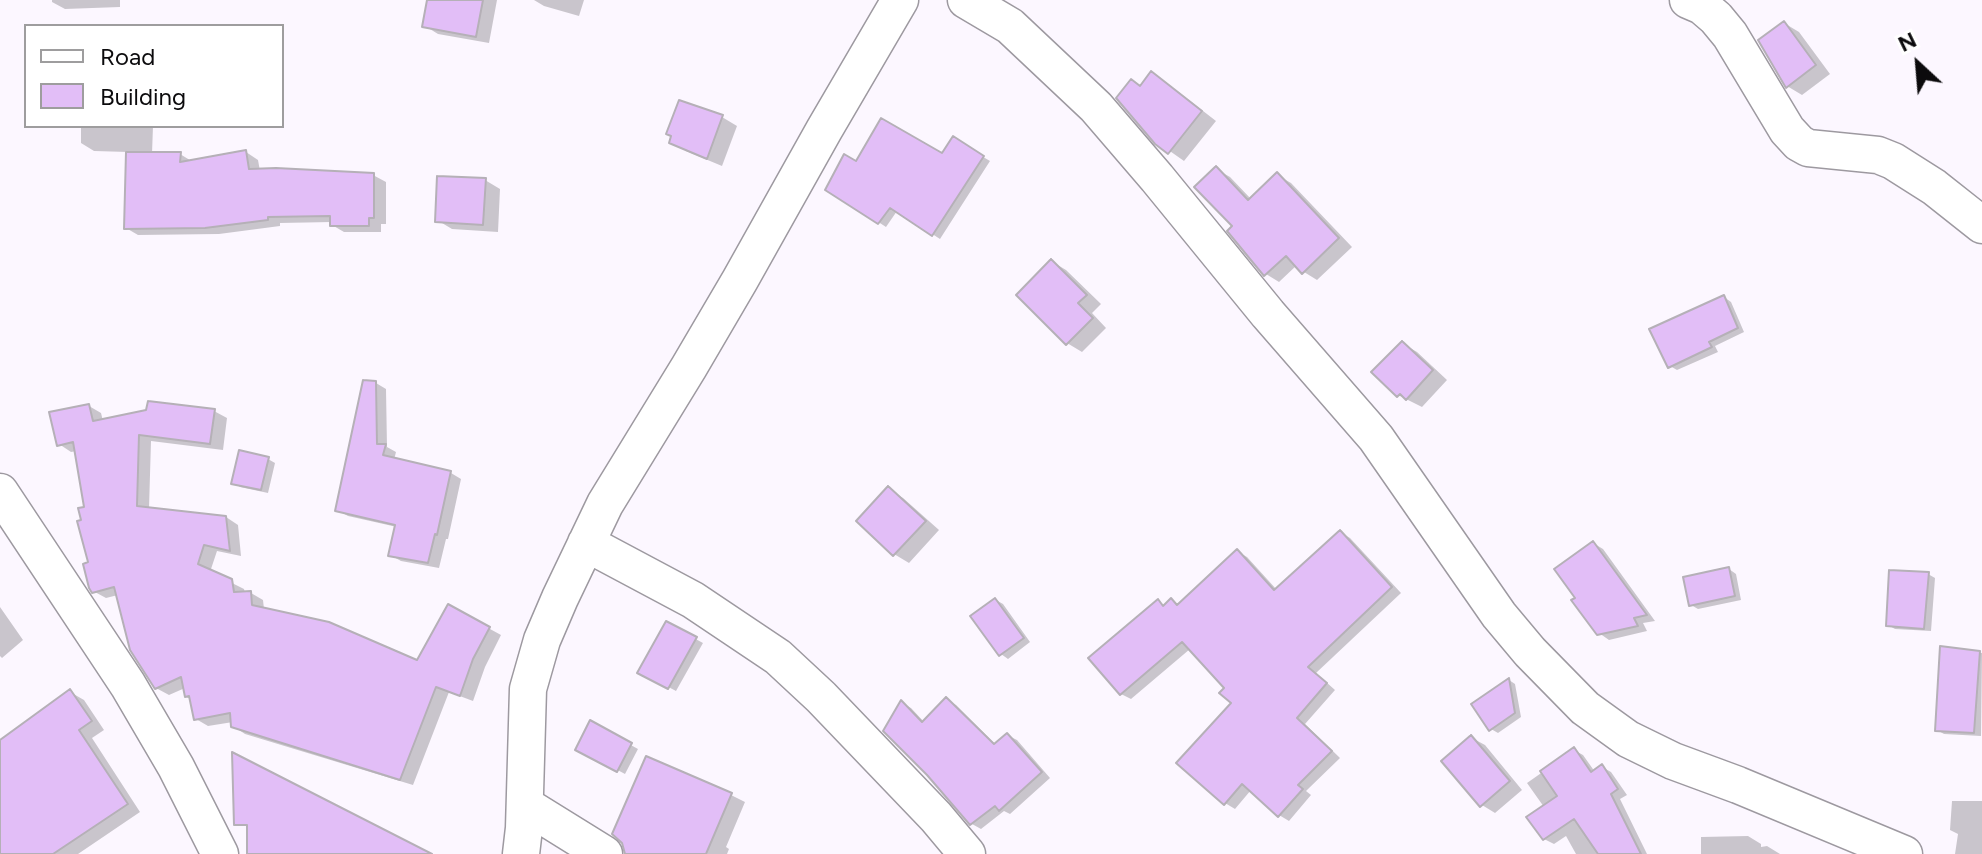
<!DOCTYPE html>
<style>
body{margin:0}
#map{position:relative;width:1982px;height:854px;overflow:hidden;background:#fcf7ff;font-family:Figtree,sans-serif}
canvas{display:block}
.legend{position:absolute;left:24px;top:24px;width:260px;height:104px;box-sizing:border-box;background:#fff;border:2px solid #9e9d9e;margin:0;padding:10px 14px;list-style:none;font-size:24px;color:#0c0b0d}
.legend li{display:flex;align-items:center;gap:16px;height:40px}
.legend b{width:40px;border:2px solid #9e9d9e}
.north{position:absolute;left:1878px;top:24px;width:80px;height:80px;-webkit-text-stroke:6px #fff;paint-order:stroke;rotate:334deg;font-size:22px;font-weight:700;line-height:32px;text-align:center;color:#0c0b0d}
.north::after{content:'';display:block;margin:auto;width:28px;height:36px;background:#0c0b0d;clip-path:polygon(50% 0,100% 100%,50% 72%,0 100%)}
</style>
<div id="map">
<canvas width="1982" height="854"></canvas>
<ul class="legend">
<li><b style="height:10px;background:#fff"></b>Road</li>
<li><b style="height:22px;background:#e2bef7"></b>Building</li>
</ul>
<div class="north">N</div>
</div>
<script>
const g = document.querySelector('canvas').getContext('2d');
g.lineJoin = 'round';
function fill(path, color) { g.fillStyle = color; g.fill(path, 'evenodd'); }
const shape = rows => new Path2D(rows.map(r => 'M' + r).join(''));
function trace(path, color, width, dash) { g.strokeStyle = color; g.lineWidth = width; g.lineCap = dash ? 'butt' : 'round'; g.setLineDash(dash || []); g.stroke(path); }
const shadow = shape([
 [52,0,120,0,120,7,65,9,52,2],
 [429,0,497,0,489,43,438,34,425,26],
 [534,0,584,0,579,16,544,6],
 [1784,23,1799,32,1830,74,1802,95,1787,86],
 [1152,74,1167,83,1216,121,1184,161,1157,142,1141,87],
 [722,117,737,126,722,166,686,151,671,142],
 [81,126,153,126,152,154,180,154,193,162,246,152,258,160,260,171,373,175,386,182,386,224,381,224,381,232,344,232,332,225,332,222,280,223,280,226,219,234,138,235,126,228,128,152,94,151,81,143],
 [953,139,990,161,940,239,897,211,886,227,828,189,856,164,942,156],
 [1216,169,1230,177,1251,199,1277,175,1291,183,1352,247,1317,280,1304,272,1297,265,1279,282,1266,274,1235,226],
 [485,180,500,189,498,232,452,229,437,220],
 [1051,261,1066,270,1101,304,1092,313,1106,328,1082,352,1067,343],
 [1724,297,1731,302,1744,332,1715,346,1718,352,1677,370,1670,366],
 [1402,343,1417,352,1447,380,1422,407,1398,395],
 [376,383,386,389,387,447,396,452,394,460,451,473,461,479,448,539,446,539,439,568,401,561,390,555,397,527,348,516,337,510],
 [89,406,101,413,103,421,214,411,227,418,223,450,151,441,149,509,226,517,238,525,241,556,217,551,210,572,244,589,245,593,251,593,263,600,264,609,418,663,448,606,501,635,485,667,473,701,449,692,413,785,245,734,233,726,233,722,208,726,196,719,192,699,186,696,185,688,169,695,156,688,118,595,106,598,93,591,83,521,87,508,77,451,71,452,59,444],
 [268,459,275,463,268,493,240,487,233,482],
 [888,489,903,498,939,530,909,563,894,554],
 [1340,532,1350,538,1401,593,1316,673,1335,690,1305,724,1340,758,1306,791,1311,795,1289,821,1279,815,1251,790,1235,809,1225,803,1233,703,1226,688,1190,649,1131,699,1121,694,1158,601,1166,606,1171,601,1179,606,1238,552,1247,557,1277,590],
 [1593,543,1603,549,1655,621,1643,623,1647,631,1609,640,1599,633],
 [1729,569,1736,574,1741,600,1698,609,1691,605],
 [1928,574,1935,578,1931,631,1895,629,1888,625],
 [996,600,1003,604,1030,642,1008,659,1001,654],
 [0,607,23,640,2,658,0,656],
 [666,623,703,643,676,691,640,672],
 [1942,649,1982,653,1981,736,1944,734,1937,730],
 [1509,680,1515,684,1521,717,1498,733,1491,729],
 [70,692,84,700,104,730,92,738,140,812,78,854,0,854,0,747],
 [946,700,956,705,996,745,1007,735,1017,740,1050,778,1010,814,1004,811,981,829,972,824,902,703,911,708,925,723],
 [591,723,638,749,625,774,578,749],
 [1472,738,1485,745,1522,790,1495,813,1482,805],
 [1574,750,1583,755,1595,772,1602,767,1611,772,1627,795,1620,799,1647,854,1576,854,1566,836,1554,844,1544,839,1544,807,1527,783],
 [647,759,731,795,745,802,726,847,729,849,727,854,626,854],
 [1952,801,1982,801,1982,854,1955,854,1958,834,1950,830],
 [1748,836,1761,844,1761,847,1767,846,1780,854,1701,854,1701,837]
]);
const building = shape([
 [427,0,483,0,476,37,422,27,427,0],
 [1784,21,1816,65,1786,88,1758,40,1784,21],
 [1151,71,1202,111,1168,154,1155,144,1116,98,1131,79,1140,86,1151,71],
 [679,100,723,115,707,159,669,143,671,136,666,134,679,100],
 [881,118,942,153,953,136,984,156,932,236,890,208,878,224,825,190,844,154,856,161,881,118],
 [246,150,249,169,276,168,374,173,374,218,369,218,369,226,330,226,330,216,268,217,268,220,205,228,124,229,126,152,181,152,180,162,246,150],
 [1216,166,1248,200,1277,172,1339,238,1302,274,1286,256,1264,276,1227,231,1232,226,1194,187,1216,166],
 [437,176,486,178,483,225,435,222,437,176],
 [1051,259,1087,295,1078,303,1093,318,1066,345,1016,295,1051,259],
 [1724,295,1738,328,1709,342,1712,347,1668,368,1649,329,1724,295],
 [1402,341,1433,370,1406,400,1400,394,1397,397,1371,372,1402,341],
 [363,380,376,381,377,444,386,444,383,455,451,471,437,535,435,534,428,563,388,556,395,525,335,511,363,380],
 [148,401,215,409,210,444,139,435,137,506,226,516,230,551,204,545,198,564,232,579,234,592,251,591,252,605,329,622,417,660,448,604,490,627,473,659,460,696,436,687,400,780,231,727,230,713,194,720,189,696,185,697,181,677,155,689,130,650,114,587,92,593,89,588,83,564,88,562,77,521,81,520,78,508,84,507,73,442,57,446,49,412,89,404,93,421,146,410,148,401],
 [239,450,269,457,261,490,231,484,239,450],
 [888,486,926,521,893,556,856,521,888,486],
 [1340,530,1392,587,1308,667,1327,683,1297,718,1332,751,1298,785,1303,789,1278,817,1242,784,1224,805,1176,763,1231,703,1219,693,1224,688,1182,642,1120,695,1088,658,1158,599,1163,606,1171,598,1177,605,1237,549,1274,590,1340,530],
 [1593,541,1647,615,1634,618,1638,626,1597,635,1571,600,1575,598,1554,569,1593,541],
 [1729,567,1735,596,1689,606,1683,577,1729,567],
 [1889,570,1929,572,1924,629,1886,626,1889,570],
 [995,598,1024,638,999,656,970,616,995,598],
 [666,621,697,637,668,689,637,673,666,621],
 [1940,646,1980,651,1974,733,1935,731,1940,646],
 [1509,678,1515,713,1489,731,1471,704,1509,678],
 [70,689,92,721,79,730,128,804,53,854,0,854,0,740,70,689],
 [946,697,994,744,1007,733,1042,772,999,811,995,806,970,825,927,775,883,731,901,700,922,722,946,697],
 [590,720,632,743,617,772,575,750,590,720],
 [1471,735,1510,781,1480,807,1441,761,1471,735],
 [1574,747,1591,772,1602,764,1618,789,1611,794,1641,854,1598,854,1574,819,1543,840,1526,817,1557,796,1540,771,1574,747],
 [232,752,432,854,247,854,247,825,234,825,232,752],
 [646,756,732,793,706,854,625,854,622,843,612,834,646,756]
]);
const minor = shape([
 [966,0,1010,26,1096,107,1157,178,1268,314,1376,438,1499,615,1530,652,1585,708,1628,739,1673,761,1738,785,1904,854],
 [1688,0,1702,6,1716,18,1730,35,1787,130,1799,143,1808,148,1878,155,1893,161,1934,187,1982,225],
 [0,492,128,685,176,767,220,854],
 [586,543,693,600,778,657,821,697,936,817,967,854],
 [525,805,604,854],
 [521,854,524,828,528,689,542,640,560,598,605,504,689,367,740,280,824,130,900,0]
]);
fill(shadow, '#0003');
fill(building, '#e2bef7');
trace(building, '#b5b0b7', 2);
trace(minor, '#9d99a0', 39);
trace(minor, '#fff', 36);
</script>
